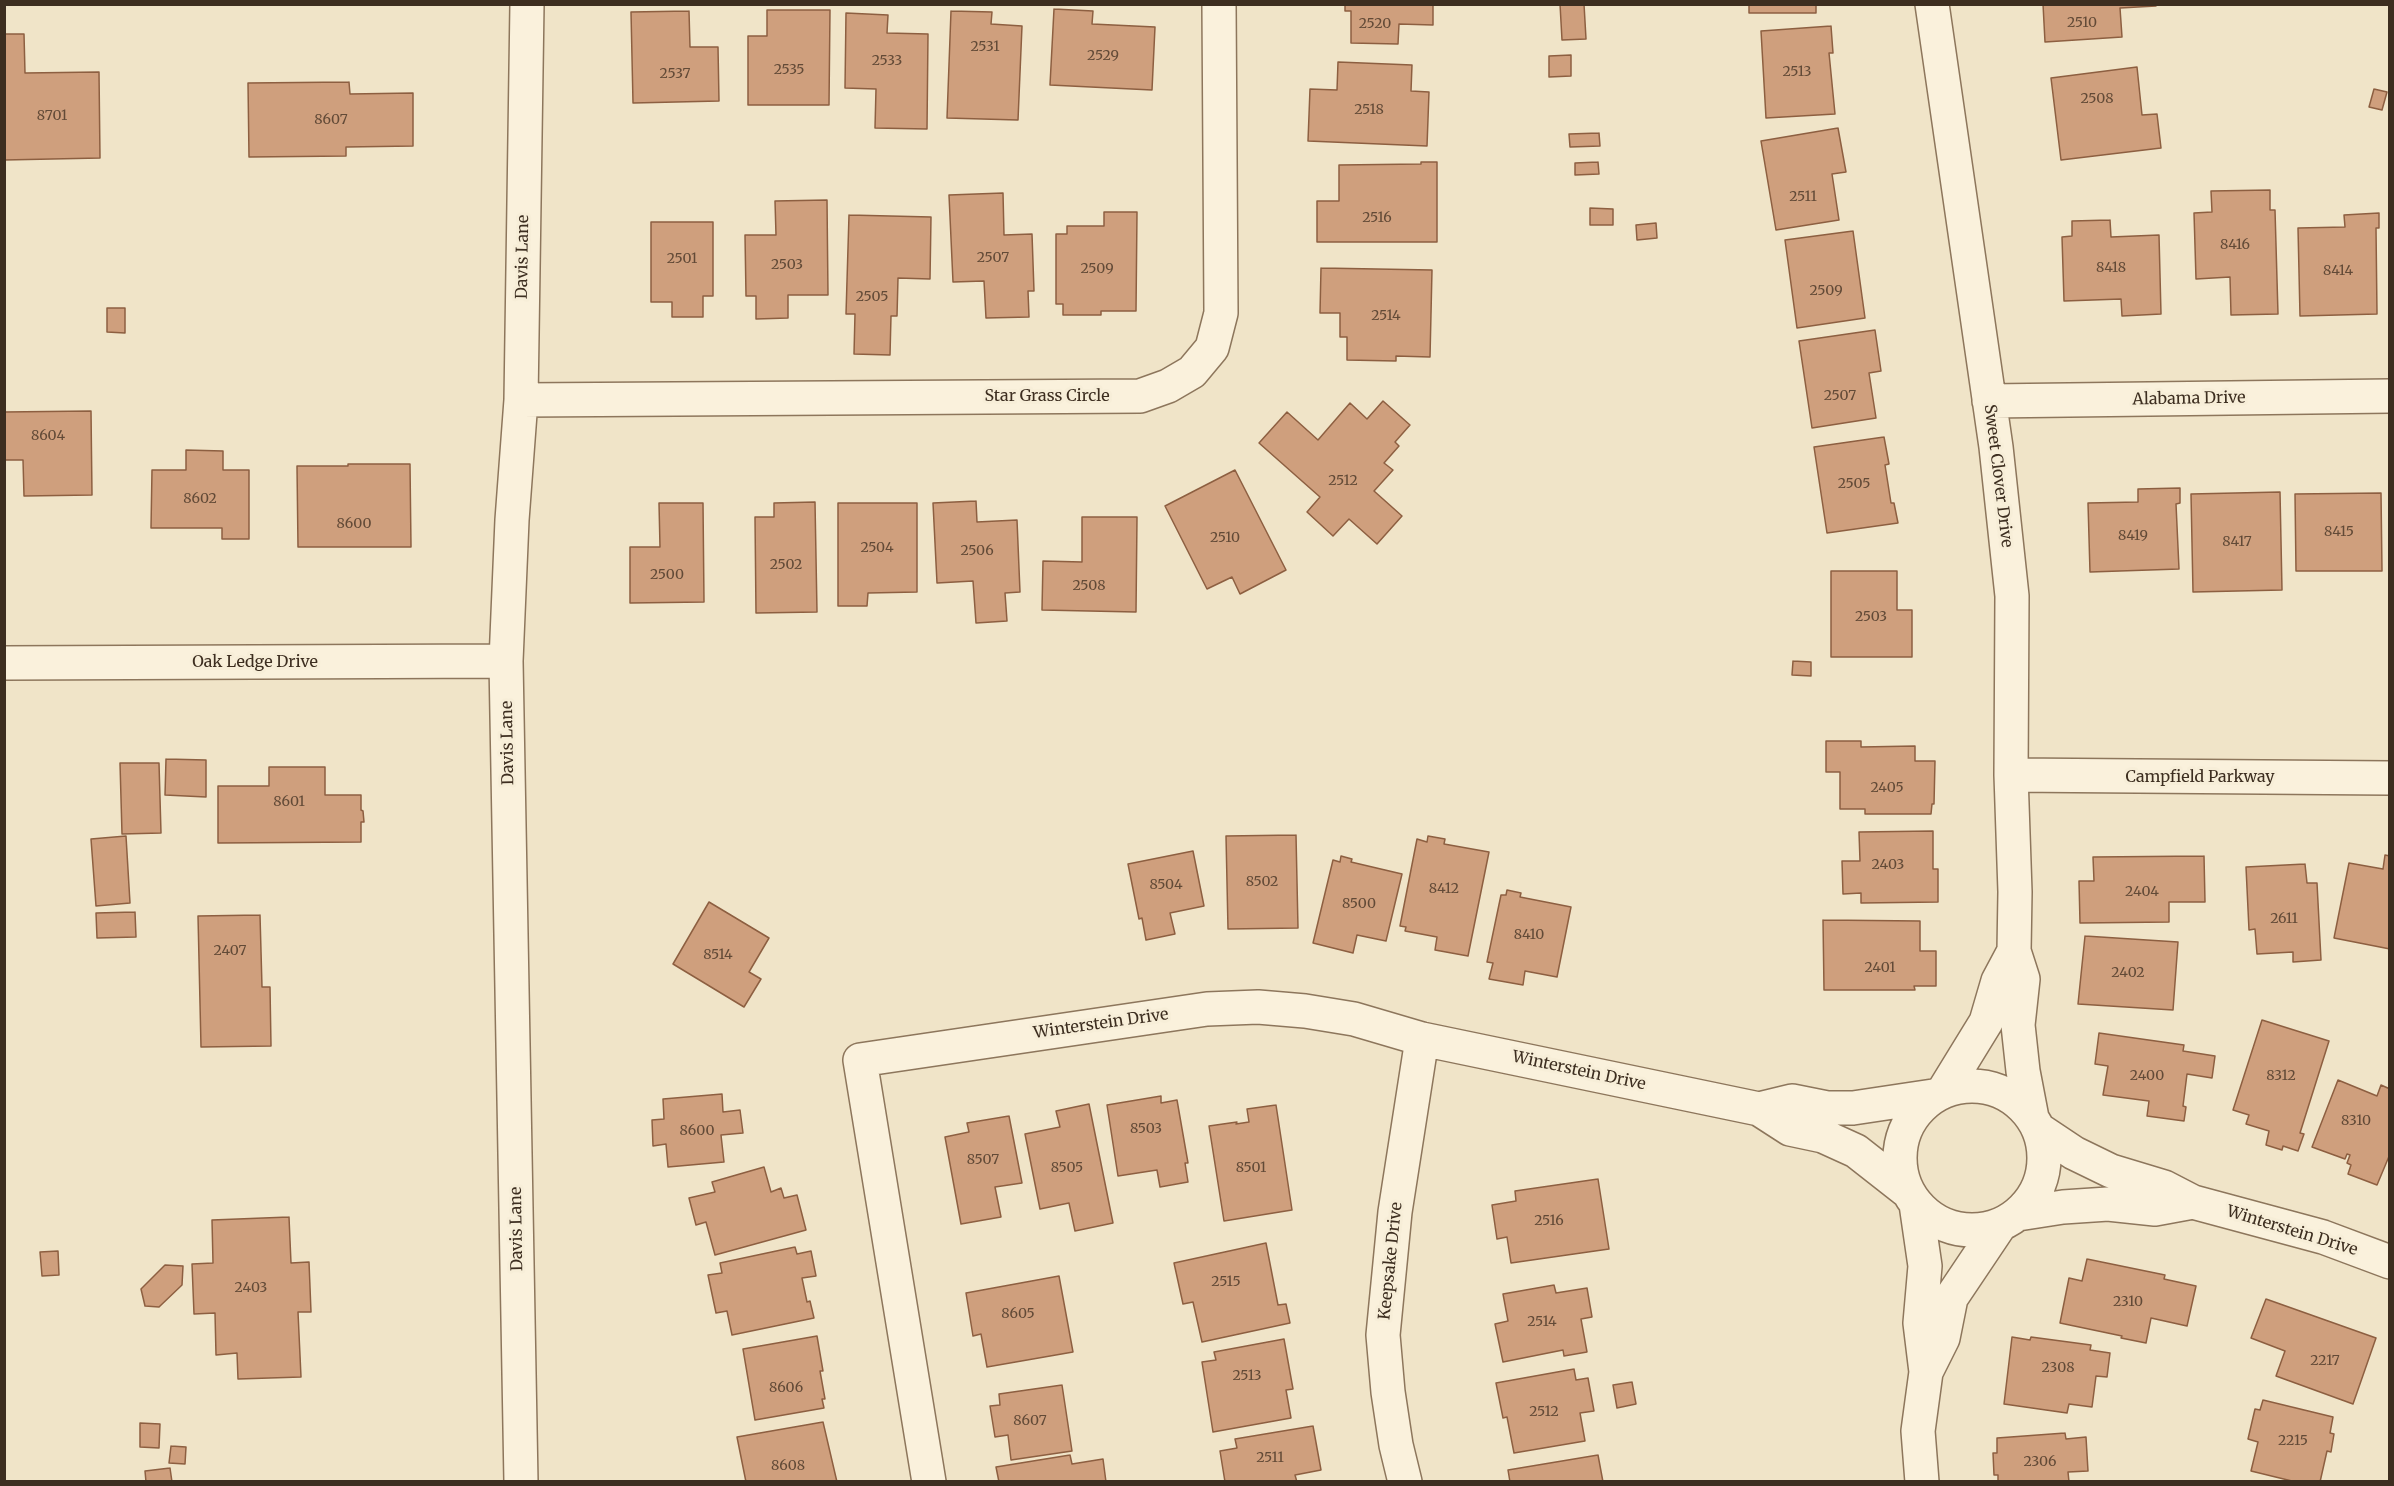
<!DOCTYPE html>
<style>
body{margin:0}
#map{position:relative;width:2394px;height:1486px;overflow:hidden;background:#f0e4c8;font-family:Merriweather,serif}
canvas{display:block}
.frame{position:absolute;inset:0;border:6px solid #3d2e20;pointer-events:none}
</style>
<div id="map">
<canvas width="2394" height="1486"></canvas>
<div class="frame"></div>
</div>
<script>
const g = document.querySelector('canvas').getContext('2d');
g.lineJoin = 'round';
function fill(path, color) { g.fillStyle = color; g.fill(path, 'evenodd'); }
const shape = rows => new Path2D(rows.map(r => 'M' + r).join(''));
function trace(path, color, width, dash) { g.strokeStyle = color; g.lineWidth = width; g.lineCap = dash ? 'butt' : 'round'; g.setLineDash(dash || []); g.stroke(path); }
function label(font, color, halo, rows, align = 'center') {
  g.font = font + ' Merriweather,serif'; g.lineWidth = 6; g.setLineDash([]); g.textBaseline = 'middle'; g.strokeStyle = halo; g.fillStyle = color; for (const [text, x, y, turn = 0] of rows) {
    g.save(); g.translate(x, y); g.rotate((+turn || 0) * Math.PI / 180); g.textAlign = isNaN(turn) ? turn : align; if (halo) g.strokeText(text, 0, 0); g.fillText(text, 0, 0); g.restore();
  }
}
const building = shape([
 [1345,4,1433,4,1433,25,1399,24,1398,44,1351,43,1351,11,1345,11,1345,4],
 [1560,4,1584,4,1586,39,1562,40,1560,4],
 [1749,4,1816,4,1816,13,1749,13,1749,4],
 [2043,4,2156,4,2156,6,2120,8,2122,37,2045,42,2043,4],
 [1054,9,1093,11,1092,24,1155,27,1152,90,1050,85,1054,9],
 [767,10,830,10,829,105,748,105,748,36,767,36,767,10],
 [689,11,690,47,718,47,719,101,633,103,631,12,689,11],
 [951,11,992,12,991,24,1022,26,1018,120,947,118,951,11],
 [846,13,888,15,887,33,928,34,927,129,875,128,876,89,845,88,846,13],
 [1831,26,1833,53,1829,53,1835,114,1766,118,1761,31,1831,26],
 [4,34,24,34,25,73,99,72,100,158,4,160,4,34],
 [1571,55,1571,76,1549,77,1549,56,1571,55],
 [1338,62,1412,65,1411,91,1429,92,1427,146,1308,141,1310,89,1337,90,1338,62],
 [2137,67,2142,115,2157,114,2161,148,2061,160,2051,78,2137,67],
 [349,82,350,94,413,93,413,146,346,147,346,156,249,157,248,83,349,82],
 [2374,89,2387,92,2382,110,2369,107,2374,89],
 [1838,128,1846,172,1832,174,1839,220,1776,230,1761,141,1838,128],
 [1599,133,1600,146,1570,147,1569,134,1599,133],
 [1421,162,1437,162,1437,242,1317,242,1317,201,1339,201,1339,165,1421,164,1421,162],
 [1598,162,1599,174,1575,175,1575,163,1598,162],
 [2270,190,2270,210,2275,210,2278,314,2231,315,2230,277,2196,279,2194,213,2212,212,2211,191,2270,190],
 [1003,193,1004,235,1032,234,1034,291,1028,291,1029,317,986,318,984,281,953,282,949,195,1003,193],
 [827,200,828,295,788,295,788,318,756,319,756,296,746,296,745,235,776,235,775,201,827,200],
 [1590,208,1613,209,1613,225,1590,225,1590,208],
 [1104,212,1137,212,1136,311,1101,311,1101,315,1063,315,1063,304,1056,304,1056,234,1067,234,1067,226,1104,226,1104,212],
 [2379,213,2379,228,2376,228,2377,314,2300,316,2298,228,2345,227,2344,215,2379,213],
 [849,215,931,217,930,279,898,278,897,316,891,316,890,355,854,354,855,314,846,314,849,215],
 [2110,220,2111,237,2159,235,2161,314,2122,316,2121,299,2064,301,2062,237,2072,236,2072,221,2110,220],
 [651,222,713,222,713,296,703,296,703,317,672,317,672,302,651,302,651,222],
 [1656,223,1657,238,1637,240,1636,225,1656,223],
 [1853,231,1865,318,1797,328,1785,240,1853,231],
 [1321,268,1432,270,1430,357,1396,356,1396,361,1347,360,1347,337,1340,337,1340,313,1320,313,1321,268],
 [107,308,125,308,125,333,107,332,107,308],
 [1875,330,1881,371,1869,373,1876,418,1812,428,1799,341,1875,330],
 [1383,401,1410,425,1395,442,1399,446,1384,463,1393,470,1374,491,1402,516,1377,544,1349,519,1333,536,1307,512,1320,497,1259,443,1287,412,1318,440,1350,403,1367,419,1383,401],
 [91,411,92,495,24,496,23,460,4,460,4,412,91,411],
 [1884,437,1889,464,1885,465,1891,503,1894,503,1898,523,1827,533,1814,447,1884,437],
 [186,450,223,451,223,470,249,470,249,539,222,539,222,528,151,528,152,470,186,470,186,450],
 [348,464,410,464,411,547,298,547,297,466,348,466,348,464],
 [1235,470,1286,570,1240,594,1232,577,1207,589,1165,506,1235,470],
 [2180,488,2180,503,2176,504,2179,569,2090,572,2088,503,2138,502,2138,489,2180,488],
 [2280,492,2282,590,2193,592,2191,494,2280,492],
 [2381,493,2382,571,2296,571,2295,494,2381,493],
 [976,501,977,522,1017,520,1020,592,1005,593,1007,621,976,623,973,581,937,583,933,503,976,501],
 [815,502,817,612,756,613,755,517,774,517,774,503,815,502],
 [659,503,703,503,704,602,630,603,630,547,660,547,659,503],
 [838,503,917,503,917,592,868,593,867,606,838,606,838,503],
 [1082,517,1137,517,1136,612,1042,610,1043,561,1082,562,1082,517],
 [1831,571,1897,571,1897,610,1912,610,1912,657,1831,657,1831,571],
 [1793,661,1811,662,1811,676,1792,675,1793,661],
 [1826,741,1861,741,1861,747,1915,746,1915,761,1935,761,1934,804,1932,804,1931,814,1865,814,1865,809,1840,809,1840,772,1826,772,1826,741],
 [166,759,206,760,206,797,165,795,166,759],
 [120,763,159,763,161,833,122,834,120,763],
 [269,767,325,767,325,795,361,795,361,810,363,811,364,822,361,822,361,842,218,843,218,786,269,786,269,767],
 [1933,831,1933,869,1938,869,1938,902,1861,903,1861,893,1843,894,1842,861,1860,861,1859,832,1933,831],
 [1296,835,1298,928,1228,929,1226,836,1296,835],
 [126,836,130,903,96,906,91,839,126,836],
 [1428,836,1445,839,1444,844,1489,852,1468,956,1435,950,1437,937,1405,931,1406,927,1400,926,1417,839,1427,842,1428,836],
 [1193,851,1204,906,1170,913,1175,934,1146,940,1142,918,1139,919,1128,864,1193,851],
 [2385,855,2390,856,2390,949,2334,938,2349,863,2383,869,2385,855],
 [1341,856,1352,859,1351,862,1402,874,1386,941,1357,935,1353,953,1313,943,1333,860,1340,862,1341,856],
 [2204,856,2205,902,2169,902,2169,922,2080,923,2079,881,2094,881,2093,857,2204,856],
 [2305,864,2307,883,2317,883,2321,960,2293,962,2293,952,2257,954,2255,929,2249,930,2246,867,2305,864],
 [1507,890,1521,893,1520,897,1571,907,1557,977,1525,971,1523,985,1489,979,1493,963,1487,962,1501,895,1506,895,1507,890],
 [709,902,769,938,749,972,761,979,744,1007,673,964,709,902],
 [135,912,136,937,97,938,96,913,135,912],
 [260,915,262,987,270,987,271,1046,201,1047,198,916,260,915],
 [1823,920,1920,921,1920,951,1936,951,1936,986,1914,986,1915,990,1824,990,1823,920],
 [2085,936,2178,942,2173,1010,2078,1004,2085,936],
 [2262,1020,2329,1041,2300,1133,2304,1134,2298,1151,2283,1146,2282,1150,2266,1145,2269,1131,2246,1124,2249,1115,2233,1110,2262,1020],
 [2099,1033,2184,1045,2183,1051,2215,1056,2212,1078,2187,1074,2183,1106,2186,1107,2184,1121,2147,1116,2149,1101,2103,1095,2108,1066,2095,1064,2099,1033],
 [2338,1080,2377,1096,2381,1085,2390,1089,2390,1154,2377,1185,2348,1174,2351,1165,2347,1163,2350,1155,2347,1154,2345,1159,2312,1147,2338,1080],
 [722,1094,723,1112,740,1110,743,1133,721,1135,724,1162,668,1167,666,1144,653,1146,652,1120,664,1119,663,1099,722,1094],
 [1161,1096,1161,1103,1177,1100,1188,1163,1185,1163,1188,1182,1160,1187,1157,1170,1118,1176,1107,1105,1161,1096],
 [1089,1104,1113,1223,1075,1231,1069,1203,1040,1209,1025,1134,1060,1127,1056,1111,1089,1104],
 [1276,1105,1292,1210,1224,1221,1209,1126,1237,1122,1236,1124,1249,1122,1247,1109,1276,1105],
 [1009,1116,1022,1183,995,1187,1001,1217,961,1224,945,1137,969,1132,967,1123,1009,1116],
 [764,1167,771,1192,781,1188,784,1198,797,1195,806,1230,715,1255,706,1222,696,1225,689,1198,715,1192,712,1182,764,1167],
 [1598,1179,1609,1249,1511,1263,1507,1237,1497,1239,1492,1205,1516,1201,1515,1191,1598,1179],
 [289,1217,291,1263,309,1262,311,1312,298,1312,301,1377,238,1379,237,1353,216,1355,215,1313,194,1314,192,1264,213,1263,212,1220,289,1217],
 [1266,1243,1278,1305,1286,1304,1290,1323,1202,1342,1193,1302,1183,1304,1174,1263,1266,1243],
 [795,1247,797,1254,811,1251,816,1276,802,1278,807,1302,810,1301,814,1318,732,1335,727,1311,716,1313,708,1275,722,1273,720,1263,795,1247],
 [58,1251,59,1275,42,1276,40,1252,58,1251],
 [2087,1259,2165,1275,2164,1279,2196,1286,2187,1326,2151,1318,2146,1343,2121,1338,2122,1336,2060,1323,2069,1278,2082,1281,2087,1259],
 [165,1265,183,1266,182,1285,159,1307,145,1306,141,1289,165,1265],
 [1059,1276,1073,1352,987,1367,981,1334,973,1336,966,1293,1059,1276],
 [1554,1285,1556,1293,1587,1288,1592,1317,1581,1319,1587,1352,1564,1356,1563,1350,1503,1362,1495,1324,1508,1321,1503,1294,1554,1285],
 [2266,1299,2376,1338,2353,1404,2276,1376,2285,1351,2251,1338,2266,1299],
 [817,1336,823,1371,820,1371,825,1399,822,1399,824,1408,755,1420,743,1349,817,1336],
 [2012,1337,2030,1340,2031,1337,2091,1345,2090,1350,2110,1353,2107,1377,2096,1376,2092,1407,2069,1404,2067,1413,2004,1404,2012,1337],
 [1284,1339,1293,1389,1286,1390,1291,1418,1213,1432,1202,1362,1216,1360,1214,1352,1284,1339],
 [1574,1369,1576,1380,1588,1378,1594,1411,1580,1413,1585,1441,1514,1453,1507,1417,1503,1418,1496,1383,1574,1369],
 [1632,1382,1636,1404,1617,1408,1613,1385,1632,1382],
 [1062,1385,1072,1451,1011,1460,1008,1435,995,1437,990,1406,1000,1405,999,1394,1062,1385],
 [2263,1400,2333,1417,2330,1433,2334,1434,2331,1452,2327,1451,2320,1482,2296,1482,2251,1471,2258,1442,2248,1439,2255,1409,2260,1410,2263,1400],
 [823,1422,837,1482,746,1482,737,1437,823,1422],
 [140,1423,160,1424,159,1448,140,1447,140,1423],
 [1313,1426,1321,1470,1295,1475,1297,1482,1225,1482,1220,1451,1237,1448,1235,1439,1313,1426],
 [2065,1433,2066,1439,2086,1437,2088,1471,2068,1472,2069,1482,1998,1482,1998,1475,1994,1475,1993,1453,1997,1453,1997,1438,2065,1433],
 [171,1446,186,1447,185,1464,169,1463,171,1446],
 [1070,1455,1072,1464,1103,1459,1106,1482,999,1482,996,1467,1070,1455],
 [1598,1455,1603,1482,1510,1482,1508,1470,1598,1455],
 [170,1468,172,1482,146,1482,145,1471,170,1468]
]);
const minor = shape([
 [1932,4,1996,447,2012,596,2011,775,2015,892,2014,951,2023,979,2018,1025,2023,1071,2032,1118],
 [521,400,1140,396,1168,386,1192,372,1212,348,1221,313,1219,4],
 [1989,401,2390,396],
 [4,663,506,661],
 [2011,775,2390,778],
 '1900 1158a72 72 0 1 1 144 0a72 72 0 1 1-144 0Z',
 [1943,1092,1986,1022,1998,981,2014,951],
 [1759,1109,1792,1101,1827,1108,1853,1108,1933,1096],
 [2038,1129,2074,1153,2111,1171,2164,1187,2193,1202,2323,1237,2390,1262],
 [1916,1204,1925,1266,1920,1323,1926,1372,1918,1431,1922,1482],
 [2018,1214,2063,1207,2108,1204,2155,1209,2193,1202],
 [1926,1372,1943,1338,1951,1298,2000,1225],
 [521,1482,506,661,512,520,521,400,527,4],
 [929,1482,860,1060,1207,1009,1258,1007,1305,1011,1354,1019,1422,1039,1759,1109,1790,1129,1823,1136,1856,1151,1907,1191],
 [1405,1482,1396,1445,1388,1392,1383,1335,1395,1212,1422,1039]
]);
const numberNames = [
 ["2510",2082,23],
 ["2520",1375,24],
 ["2531",985,47],
 ["2529",1103,56],
 ["2533",887,61],
 ["2535",789,70],
 ["2513",1797,72],
 ["2537",675,74],
 ["2508",2097,99],
 ["2518",1369,110],
 ["8701",52,116],
 ["8607",331,120],
 ["2511",1803,197],
 ["2516",1377,218],
 ["8416",2235,245],
 ["2507",993,258],
 ["2501",682,259],
 ["2503",787,265],
 ["8418",2111,268],
 ["2509",1097,269],
 ["8414",2338,271],
 ["2509",1826,291],
 ["2505",872,297],
 ["2514",1386,316],
 ["2507",1840,396],
 ["8604",48,436],
 ["2512",1343,481],
 ["2505",1854,484],
 ["8602",200,499],
 ["8600",354,524],
 ["8415",2339,532],
 ["8419",2133,536],
 ["2510",1225,538],
 ["8417",2237,542],
 ["2504",877,548],
 ["2506",977,551],
 ["2502",786,565],
 ["2500",667,575],
 ["2508",1089,586],
 ["2503",1871,617],
 ["2405",1887,788],
 ["8601",289,802],
 ["2403",1888,865],
 ["8502",1262,882],
 ["8504",1166,885],
 ["8412",1444,889],
 ["2404",2142,892],
 ["8500",1359,904],
 ["2611",2284,919],
 ["8410",1529,935],
 ["2407",230,951],
 ["8514",718,955],
 ["2401",1880,968],
 ["2402",2128,973],
 ["2400",2147,1076],
 ["8312",2281,1076],
 ["8310",2356,1121],
 ["8503",1146,1129],
 ["8600",697,1131],
 ["8507",983,1160],
 ["8505",1067,1168],
 ["8501",1251,1168],
 ["2516",1549,1221],
 ["2515",1226,1282],
 ["2403",251,1288],
 ["2310",2128,1302],
 ["8605",1018,1314],
 ["2514",1542,1322],
 ["2217",2325,1361],
 ["2308",2058,1368],
 ["2513",1247,1376],
 ["8606",786,1388],
 ["2512",1544,1412],
 ["8607",1030,1421],
 ["2215",2293,1441],
 ["2511",1270,1458],
 ["2306",2040,1462],
 ["8608",788,1466]
];
const streetNames = [
 ["Davis Lane",523,257,-89],
 ["Star Grass Circle",1047,396],
 ["Alabama Drive",2189,399,-1],
 ["Sweet Clover Drive",1998,476,83],
 ["Oak Ledge Drive",255,662],
 ["Davis Lane",508,743,-91],
 ["Campfield Parkway",2200,777],
 ["Winterstein Drive",1101,1024,-8],
 ["Winterstein Drive",1579,1071,12],
 ["Davis Lane",517,1229,-91],
 ["Winterstein Drive",2292,1231,17],
 ["Keepsake Drive",1391,1261,-84]
];
fill(building, '#cf9f7d');
trace(building, '#8d5f41', 1.5);
trace(minor, '#8d765c', 36);
trace(minor, '#faf1dc', 33);
label('14px', '#624a37', null, numberNames);
label('16px', '#3d2e20', '#f7eed8', streetNames);
</script>
